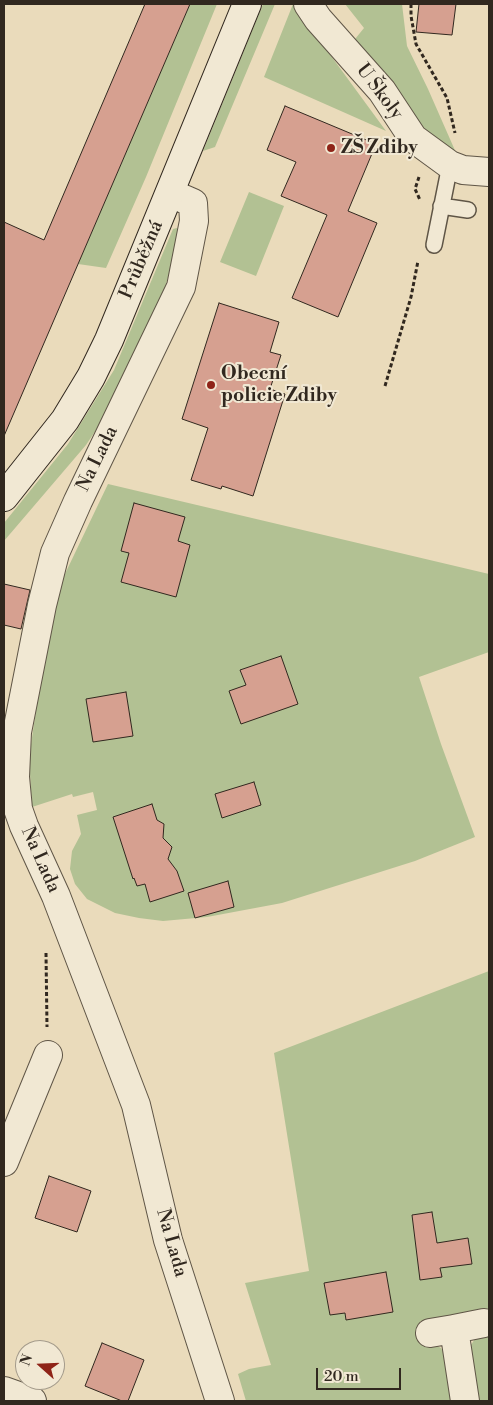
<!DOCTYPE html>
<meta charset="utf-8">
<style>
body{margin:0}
#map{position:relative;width:493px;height:1405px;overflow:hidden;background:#eadbbb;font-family:"Libre Bodoni",serif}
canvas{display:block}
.frame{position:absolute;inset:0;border:5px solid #31281f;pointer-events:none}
.north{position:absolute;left:15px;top:1340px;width:50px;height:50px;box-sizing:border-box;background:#f1e8d3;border:1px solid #a49b8b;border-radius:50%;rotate:290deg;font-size:14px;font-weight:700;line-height:20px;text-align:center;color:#31281f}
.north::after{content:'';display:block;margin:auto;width:18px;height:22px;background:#8f2418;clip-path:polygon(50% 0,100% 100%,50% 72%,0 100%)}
.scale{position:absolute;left:316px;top:1368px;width:85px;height:22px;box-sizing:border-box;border:2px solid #31281f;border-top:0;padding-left:6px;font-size:15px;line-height:18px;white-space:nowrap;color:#31281f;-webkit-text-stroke:4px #f1e8d3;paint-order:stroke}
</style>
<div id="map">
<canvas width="493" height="1405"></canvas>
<div class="frame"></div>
<div class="north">N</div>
<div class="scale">20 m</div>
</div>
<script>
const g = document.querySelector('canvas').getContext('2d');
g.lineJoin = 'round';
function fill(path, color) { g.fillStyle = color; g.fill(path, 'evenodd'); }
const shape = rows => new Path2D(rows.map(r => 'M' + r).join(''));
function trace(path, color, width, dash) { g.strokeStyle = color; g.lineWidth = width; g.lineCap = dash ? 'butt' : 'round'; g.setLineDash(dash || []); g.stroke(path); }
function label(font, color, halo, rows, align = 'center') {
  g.font = font + ' "Libre Bodoni",serif'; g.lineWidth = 4; g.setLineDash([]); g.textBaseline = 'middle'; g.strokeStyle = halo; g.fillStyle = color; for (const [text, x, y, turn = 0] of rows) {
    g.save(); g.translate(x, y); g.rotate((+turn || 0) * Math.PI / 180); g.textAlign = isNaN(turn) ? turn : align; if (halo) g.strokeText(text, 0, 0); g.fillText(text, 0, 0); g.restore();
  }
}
const green = shape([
 [190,4,217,4,146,177,106,268,78,264],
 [263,4,275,4,215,147,203,151],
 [293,4,386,131,264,77],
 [345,4,402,4,407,46,428,89,457,155,431,140,351,44,364,28],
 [249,192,284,206,256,276,220,262],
 [177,228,180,236,162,298,114,403,86,445,4,541,4,523,68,444,114,370,173,229],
 [108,484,489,574,489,652,419,677,441,744,475,837,415,861,282,903,207,917,163,921,139,918,115,913,87,899,75,884,70,869,72,851,81,834,77,815,97,810,93,792,73,797,72,794,32,807,29,758,52,601],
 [489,971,489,1325,487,1313,420,1321,422,1338,441,1348,446,1357,452,1401,246,1401,238,1374,249,1369,271,1365,245,1283,309,1271,274,1053],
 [489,1329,489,1401,475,1401,469,1353,471,1345,476,1337]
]);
const building = shape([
 [145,4,190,4,4,436,4,222,44,240,145,4],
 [419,4,456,4,452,35,416,32,419,4],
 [285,106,376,144,348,211,377,223,338,317,292,298,327,215,281,196,296,162,267,150,285,106],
 [219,303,279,322,270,352,281,355,270,389,285,394,253,496,222,486,221,489,191,480,208,428,182,419,219,303],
 [134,503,185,517,178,541,190,545,176,597,121,582,129,553,121,551,134,503],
 [4,584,30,590,21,629,4,625,4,584],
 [281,656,298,704,241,724,229,691,246,685,240,670,281,656],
 [126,692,133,736,93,742,86,699,126,692],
 [254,782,261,805,222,818,215,794,254,782],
 [152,804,157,820,164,824,163,838,172,847,168,859,177,871,184,891,150,902,145,884,137,886,134,878,133,879,113,817,152,804],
 [228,881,234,907,195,918,188,893,228,881],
 [49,1176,91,1191,77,1232,35,1218,49,1176],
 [432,1212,437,1243,468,1238,472,1264,440,1268,442,1277,420,1280,412,1215,432,1212],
 [386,1272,393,1312,346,1320,345,1313,330,1315,324,1283,386,1272],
 [102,1343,144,1360,128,1401,122,1401,85,1386,102,1343]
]);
const path = shape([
 [411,4,411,16,416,44,447,98,455,133],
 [419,177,415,189,420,200],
 [385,386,411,297,418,261],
 [46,953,47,1027]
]);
const lane = shape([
 [441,206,468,210],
 [434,245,450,165]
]);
const street = shape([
 [308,4,318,19,382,91,413,138,450,165,463,170,489,172],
 [170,193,193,203,194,221,181,287,78,501,55,553,42,605,17,732,15,777,18,809,24,826,56,896,136,1105,168,1240,220,1401],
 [4,1162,48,1055],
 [430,1333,454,1329],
 [4,1391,32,1401],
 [465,1401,454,1329,484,1323]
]);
const secondary = shape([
 [4,497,65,420,91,377,109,340,247,4]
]);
const markers = [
 [331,148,5,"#8f2418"],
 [211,385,5,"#8f2418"]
];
const streetNames = [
 ["U Školy",379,92,53],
 ["Průběžná",142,260,-67],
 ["Na Lada",98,459,-64],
 ["Na Lada",40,860,66],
 ["Na Lada",171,1243,74]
];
const poiNames = [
 ["ZŠ Zdiby",341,148],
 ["Obecní",221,374],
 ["policie Zdiby",221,396]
];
fill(green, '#b2c193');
fill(building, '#d6a090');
trace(building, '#31281f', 1);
trace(lane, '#5f5546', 18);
trace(street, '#5f5546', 30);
trace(secondary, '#31281f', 30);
trace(path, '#31281f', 3, [4, 2.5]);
trace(lane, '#f1e8d3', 15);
trace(street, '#f1e8d3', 28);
trace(secondary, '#f1e8d3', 28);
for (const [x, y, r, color] of markers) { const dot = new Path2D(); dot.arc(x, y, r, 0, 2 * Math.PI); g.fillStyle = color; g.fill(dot); trace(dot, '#f1e8d3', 2); }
label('19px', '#31281f', '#f1e8d3', streetNames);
label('bold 19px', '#31281f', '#f1e8d3', poiNames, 'left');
</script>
